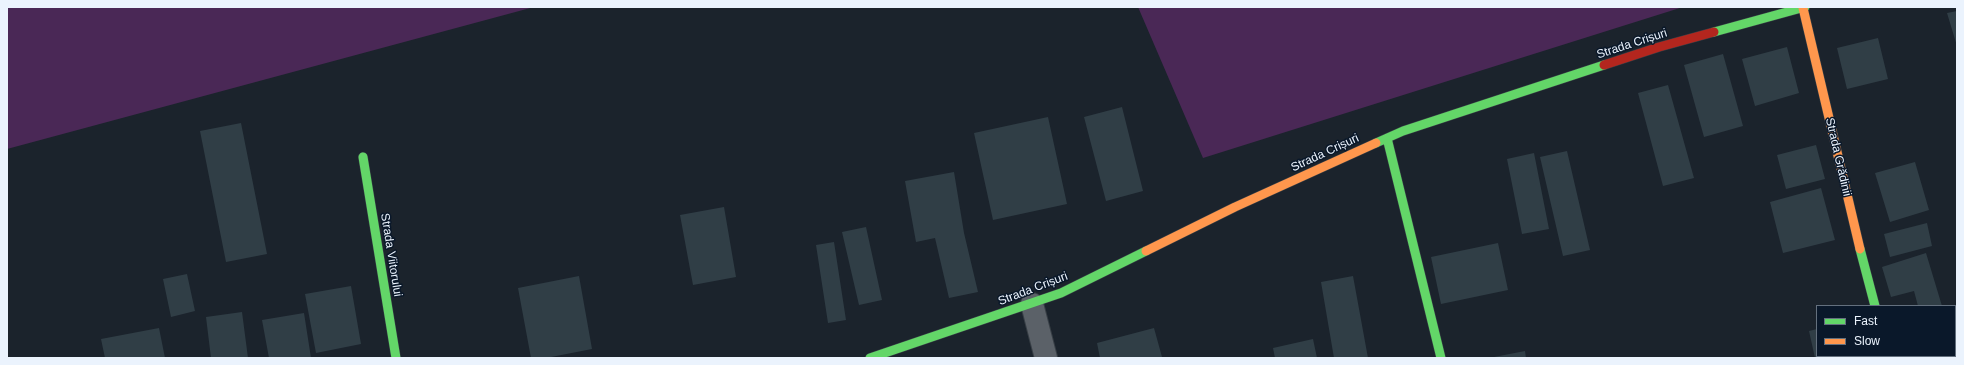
<!DOCTYPE html>
<meta charset="utf-8">
<style>
body{margin:0}
#map{position:relative;width:1964px;height:365px;overflow:hidden;background:#1b232c;font-family:Arial,sans-serif}
canvas{display:block}
.frame{position:absolute;inset:0;border:8px solid #ebf3fd;pointer-events:none}
.legend{position:absolute;left:1816px;top:305px;width:140px;height:52px;box-sizing:border-box;background:#0a182a;border:1px solid #64707e;margin:0;padding:5px 7px;list-style:none;font-size:12px;color:#ebf3fd}
.legend li{display:flex;align-items:center;gap:8px;height:20px}
.legend b{width:20px;border:1px solid #64707e}
</style>
<div id="map">
<canvas width="1964" height="365"></canvas>
<div class="frame"></div>
<ul class="legend">
<li><b style="height:5px;background:#63d668"></b>Fast</li>
<li><b style="height:5px;background:#ff974d"></b>Slow</li>
</ul>
</div>
<script>
const g = document.querySelector('canvas').getContext('2d');
g.lineJoin = 'round';
function fill(path, color) { g.fillStyle = color; g.fill(path, 'evenodd'); }
const shape = rows => new Path2D(rows.map(r => 'M' + r).join(''));
function trace(path, color, width, dash) { g.strokeStyle = color; g.lineWidth = width; g.lineCap = dash ? 'butt' : 'round'; g.setLineDash(dash || []); g.stroke(path); }
function label(font, color, halo, rows, align = 'center') {
  g.font = font + ' Arial,sans-serif'; g.lineWidth = 3; g.setLineDash([]); g.textBaseline = 'middle'; g.strokeStyle = halo; g.fillStyle = color; for (const [text, x, y, turn = 0] of rows) {
    g.save(); g.translate(x, y); g.rotate((+turn || 0) * Math.PI / 180); g.textAlign = isNaN(turn) ? turn : align; if (halo) g.strokeText(text, 0, 0); g.fillText(text, 0, 0); g.restore();
  }
}
const green = shape([
 [7,7,534,7,7,149],
 [1138,7,1683,7,1203,158]
]);
const building = shape([
 [1957,11,1957,46,1947,13],
 [1878,38,1888,79,1847,89,1837,48],
 [1787,47,1799,93,1755,106,1742,59],
 [1723,54,1743,126,1704,137,1684,65],
 [1668,85,1694,178,1663,186,1638,93],
 [1122,107,1143,191,1106,201,1084,117],
 [1048,117,1067,204,993,220,974,133],
 [241,123,267,254,226,262,200,131],
 [1816,145,1825,179,1786,189,1777,155],
 [1567,151,1590,250,1563,256,1540,157],
 [1534,153,1549,229,1522,234,1507,159],
 [1915,162,1929,210,1890,222,1875,173],
 [954,172,964,233,978,292,949,298,935,238,916,242,905,181],
 [1821,188,1835,240,1783,253,1770,202],
 [724,207,736,277,693,285,680,215],
 [1927,223,1932,246,1890,257,1884,234],
 [866,227,882,300,859,305,842,232],
 [834,242,846,320,828,323,816,245],
 [1498,243,1508,290,1441,304,1431,257],
 [1926,253,1942,306,1918,306,1914,291,1891,297,1882,267],
 [187,274,195,311,171,317,163,279],
 [579,276,592,349,546,358,531,358,518,288],
 [1353,276,1368,358,1334,358,1321,282],
 [351,286,361,344,316,353,305,294],
 [242,312,248,358,211,358,206,317],
 [304,313,311,358,269,358,262,320],
 [159,328,165,358,105,358,101,339],
 [1154,328,1162,357,1100,358,1097,343],
 [1817,329,1817,356,1848,357,1815,358,1809,331],
 [1313,339,1317,358,1275,358,1273,348],
 [1957,346,1957,358,1910,358,1916,356,1955,356,1955,347],
 [1525,351,1526,358,1494,358,1494,357]
]);
const street = shape([
 [1032,304,1046,358],
 [1888,356,1888,358]
]);
const fast = shape([
 [1714,32,1805,7],
 [1387,138,1441,358],
 [1376,143,1403,131,1604,65],
 [363,157,396,358],
 [1860,249,1875,306],
 [870,358,1061,293,1146,251]
]);
const slow = shape([
 [1803,8,1860,249],
 [1146,251,1235,207,1376,143]
]);
const jam = shape([
 [1604,65,1659,47,1714,32]
]);
const streetNames = [
 ["Strada Crișuri",1632,44,-18],
 ["Strada Crișuri",1325,153,-25],
 ["Strada Grădinii",1838,157,77],
 ["Strada Viitorului",391,255,81],
 ["Strada Crișuri",1033,289,-21]
];
fill(green, '#4a2856');
fill(building, '#303e46');
trace(street, '#383f46', 24);
trace(fast, '#383f46', 10);
trace(slow, '#383f46', 10);
trace(jam, '#383f46', 10);
trace(street, '#5b6168', 22);
trace(fast, '#63d668', 9);
trace(slow, '#ff974d', 9);
trace(jam, '#b3261e', 9);
label('12px', '#ebf3fd', '#0a182a', streetNames);
</script>
